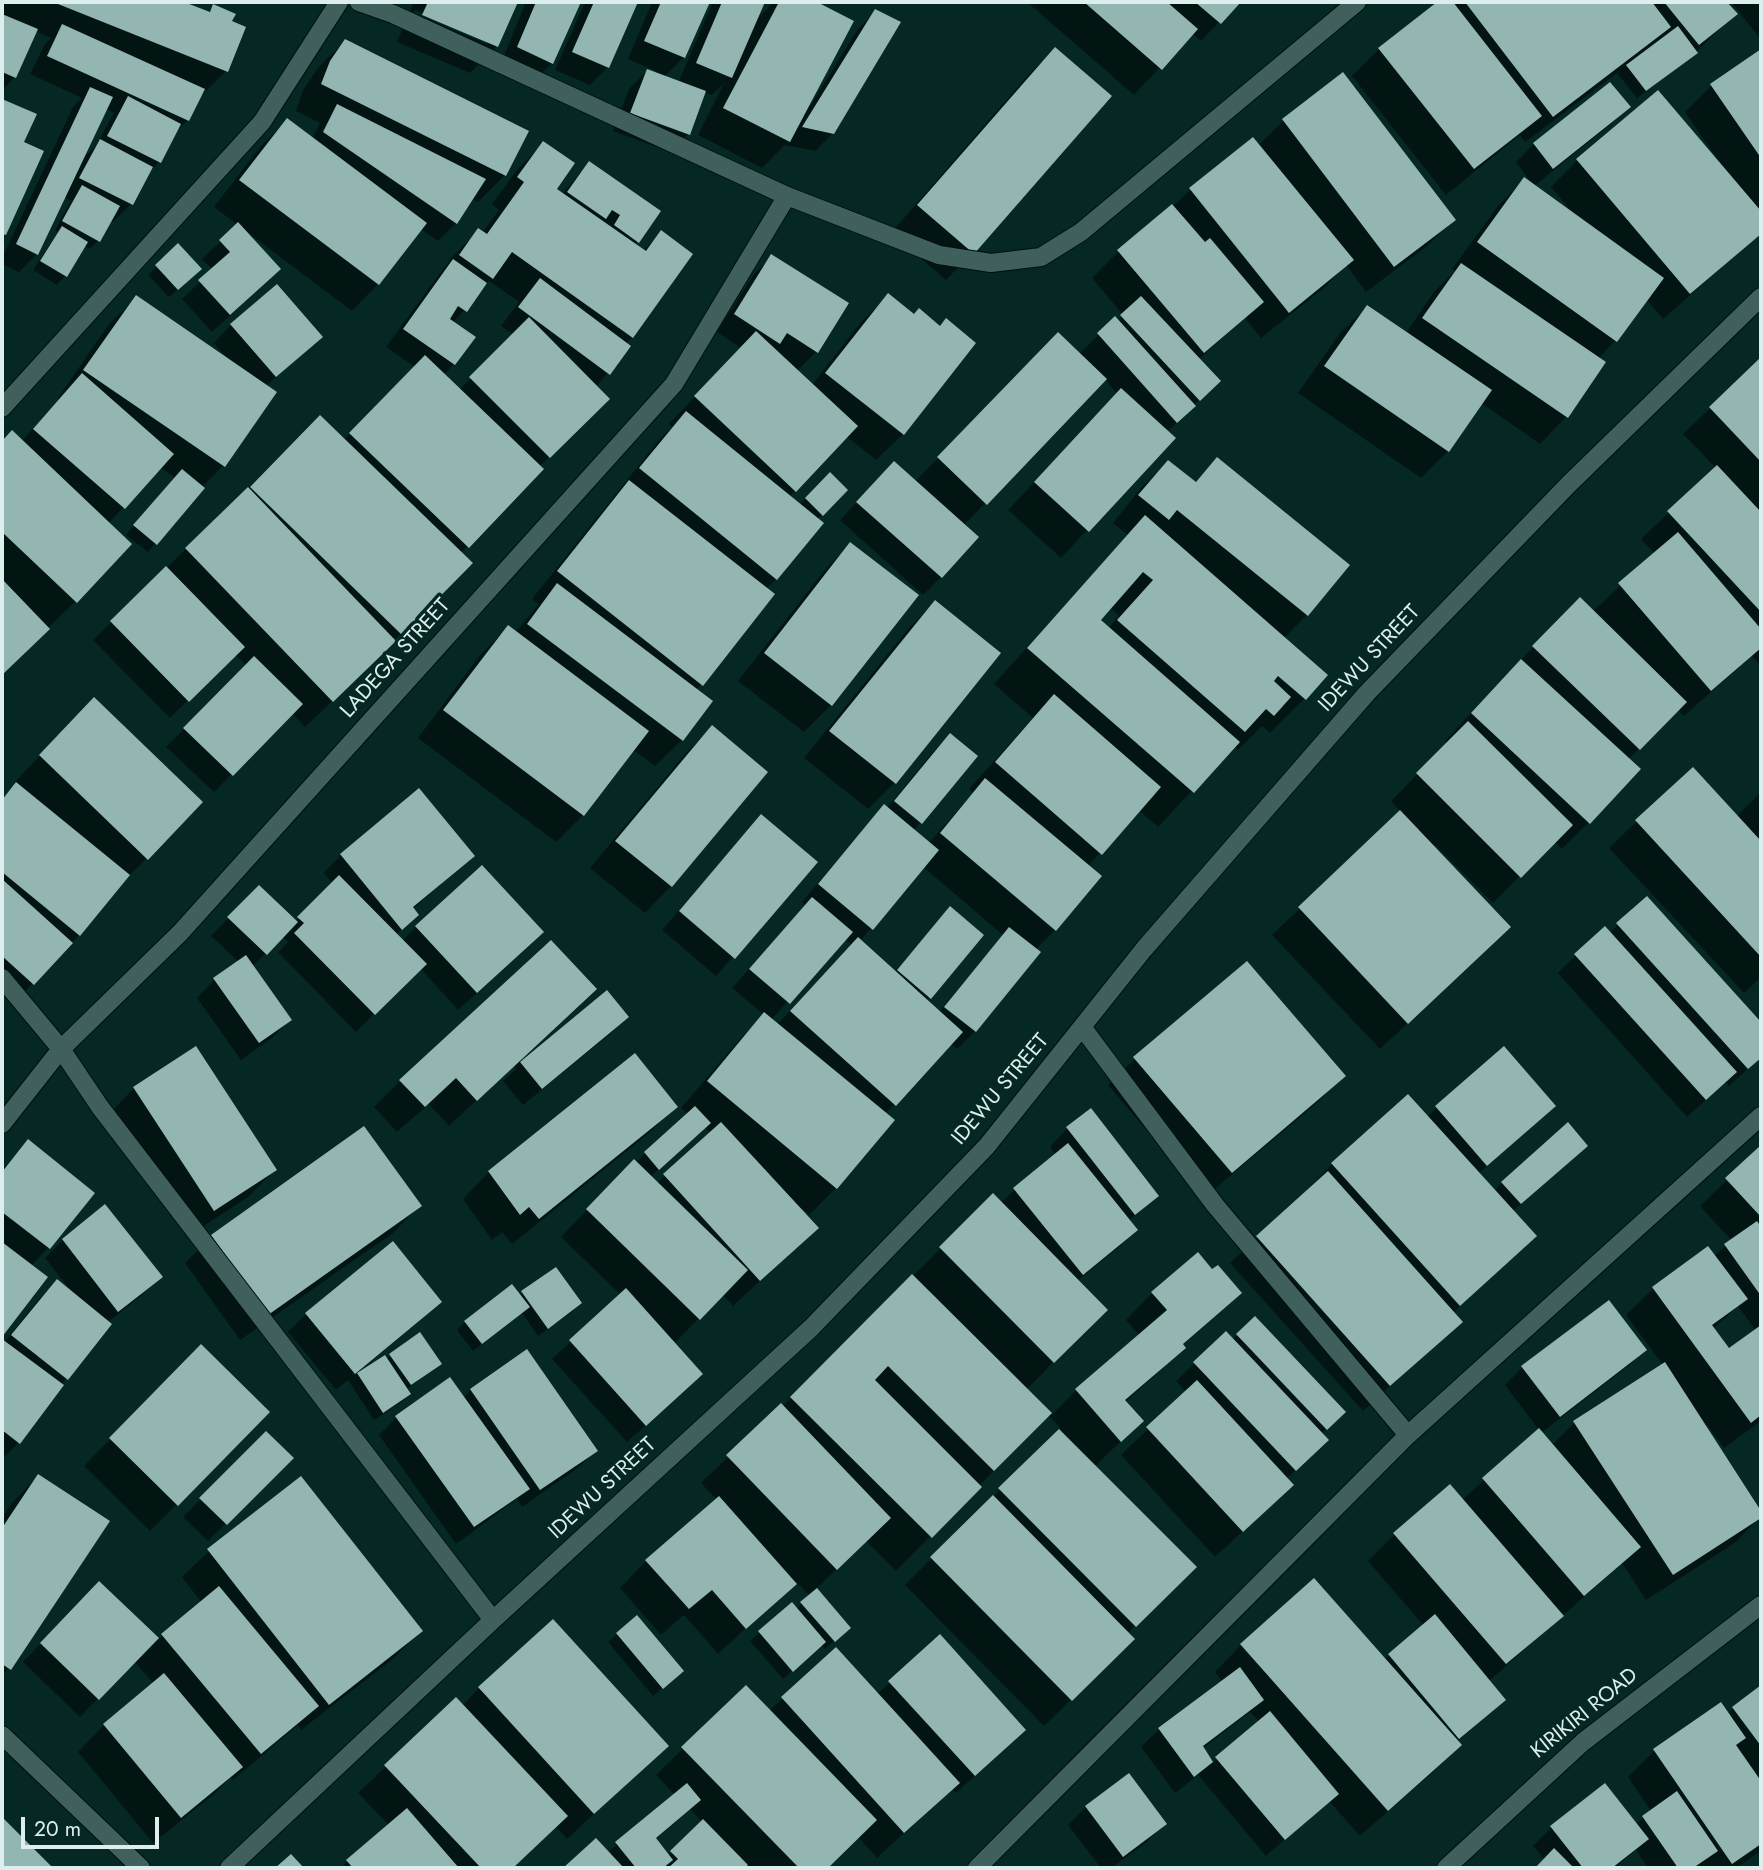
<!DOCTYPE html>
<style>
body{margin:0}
#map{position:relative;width:1763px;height:1870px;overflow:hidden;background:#062825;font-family:Jost,sans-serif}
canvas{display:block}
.frame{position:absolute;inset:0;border:4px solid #ddefec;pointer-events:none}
.scale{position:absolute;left:21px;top:1817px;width:138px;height:32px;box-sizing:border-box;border:4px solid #ddefec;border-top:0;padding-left:9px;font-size:21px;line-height:24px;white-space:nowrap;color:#ddefec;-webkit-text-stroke:5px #062825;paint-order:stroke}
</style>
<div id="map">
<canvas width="1763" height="1870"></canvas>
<div class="frame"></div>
<div class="scale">20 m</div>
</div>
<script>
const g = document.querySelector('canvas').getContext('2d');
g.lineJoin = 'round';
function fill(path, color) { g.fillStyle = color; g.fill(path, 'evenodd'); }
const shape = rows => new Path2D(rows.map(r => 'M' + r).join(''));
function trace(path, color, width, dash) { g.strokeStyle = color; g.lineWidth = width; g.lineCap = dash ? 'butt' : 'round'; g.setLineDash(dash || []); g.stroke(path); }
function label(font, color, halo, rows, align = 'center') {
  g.font = font + ' Jost,sans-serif'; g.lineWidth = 7; g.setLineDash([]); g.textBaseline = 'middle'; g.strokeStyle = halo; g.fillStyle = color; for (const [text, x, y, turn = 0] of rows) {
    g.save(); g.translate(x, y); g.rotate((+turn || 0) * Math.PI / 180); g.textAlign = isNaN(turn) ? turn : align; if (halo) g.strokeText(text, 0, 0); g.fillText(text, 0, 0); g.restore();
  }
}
const shadow = shape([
 [2,2,179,2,207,13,214,6,230,22,226,71,200,97,188,120,174,133,159,162,146,175,131,204,113,222,110,220,98,241,90,249,84,246,65,276,57,285,33,270,58,232,55,230,71,201,64,197,37,254,19,272,2,264,2,258,73,107,82,98,30,74,45,44,51,38,35,31,15,77,2,91],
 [106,109,114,113,95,147,82,159],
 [414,2,516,2,497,46,470,73,397,42],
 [415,10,487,40,487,44,414,13],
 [526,2,579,2,552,63,534,81,500,65],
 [585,2,636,2,608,67,590,85,555,70],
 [652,2,708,2,684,57,664,77,678,83,713,2,763,2,755,21,774,2,813,2,851,21,807,104,810,106,858,29,876,11,833,133,815,151,785,145,762,168,698,135,724,83,712,95,704,92,688,134,670,152,613,131,629,89,647,71,655,74,656,71,628,59],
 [1027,2,1238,2,1201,41,1192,33,1134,95],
 [1439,2,1725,2,1735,14,1687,61,1637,98,1617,73,1525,142,1520,135,1446,195,1352,76,1379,49],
 [1731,2,1761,2,1761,40],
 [345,41,527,132,505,175,478,202,472,199,456,223,438,241,421,229,378,284,352,311,247,232,261,287,212,332,182,299,213,270,202,259,238,225,214,207,260,147,287,120,312,139,320,123,296,111,303,90,318,68],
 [1055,49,972,253,946,280,891,233,1028,75],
 [1761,52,1761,233,1663,319,1646,299,1615,341,1598,359,1604,363,1566,417,1540,444,1481,403,1448,451,1421,478,1298,393,1340,333,1367,307,1406,333,1434,292,1455,271,1452,269,1498,206,1525,179,1533,185,1516,162,1534,144,1628,107,1610,125,1534,186,1572,212,1551,187,1578,160,1713,157,1715,156,1685,112,1711,86],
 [1343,74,1453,220,1427,246,1366,292,1346,265,1325,287,1261,338,1245,318,1198,360,1218,381,1167,432,1173,438,1061,558,1008,510,1117,394,1105,379,963,526,941,577,923,595,840,520,876,481,915,482,1031,360,1079,354,1115,319,1117,321,1123,315,1092,278,1118,252,1172,207,1190,190,1253,139,1258,146,1283,121],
 [2,101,34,115,22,143,5,234,2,237],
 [544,143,555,189,562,194,589,163,637,241,634,245,643,251,661,233,632,337,625,344,629,347,596,387,607,399,539,467,542,470,461,553,471,563,367,668,305,727,292,713,214,792,166,747,247,666,235,654,170,718,93,640,320,417,344,440,415,367,386,347,452,257,478,231,482,233,499,210,492,204,517,170],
 [489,281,519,302,501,326,514,335,459,390,443,375,454,364,453,323],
 [178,246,191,278,169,297,148,275],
 [772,257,816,352,797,371,812,385,861,322,888,296,903,434,876,460,846,436,789,497,799,505,830,474,846,490,817,520,776,579,766,589,696,691,682,740,655,766,632,749,583,815,556,842,418,738,481,654,508,627,515,633,539,604,532,599,659,440,672,427,669,424,741,348,717,332,754,274],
 [136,298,227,358,214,343,231,325,321,337,266,386,223,466,201,488,148,552,126,535,175,478,160,467,108,524,76,601,2,673,2,443,12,433,21,442,60,399,58,398,109,324],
 [1761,360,1761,666,1752,656,1684,716,1677,709,1628,760,1589,822,1562,849,1554,841,1493,903,1435,845,1433,848,1482,954,1380,1049,1272,935,1401,812,1391,801,1448,743,1445,741,1507,674,1580,600,1592,612,1655,554,1641,539,1716,468,1683,434],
 [1217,459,1347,565,1307,615,1283,639,1305,698,1270,733,1262,726,1238,750,1234,746,1158,827,1139,810,1088,866,1055,930,1035,950,1038,952,975,1031,957,1049,950,1044,885,1114,892,1120,836,1188,809,1215,801,1208,800,1210,816,1228,733,1306,722,1294,674,1344,683,1392,627,1442,552,1359,621,1295,561,1237,608,1188,688,1114,681,1108,738,1041,764,1015,732,988,805,906,802,902,867,825,884,807,886,809,932,753,950,735,975,756,913,831,928,844,973,793,969,789,1033,718,994,684,1128,535,1113,523,1141,488,1168,462,1194,483],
 [1110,608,1119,615,1108,629,1099,620],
 [923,867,1003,935,939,1012,926,1001,982,935,950,909,894,972,860,941],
 [844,938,852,945,777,1025,771,1020],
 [704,1127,711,1133,656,1184,650,1177],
 [850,544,916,596,831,705,804,732,738,681,824,571],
 [935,602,894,783,868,809,804,758,908,629],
 [68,726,147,858,120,885,79,935,15,1002,2,990,2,799,16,785,14,783],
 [712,727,671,886,645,913,590,868,685,754],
 [1692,769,1736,817,1761,792,1761,977,1744,993,1609,848],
 [744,835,815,863,716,976,662,930],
 [341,855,473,856,413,909,417,915,396,935,402,941,416,927,524,950,458,1010,420,968,356,1032,278,952,288,942,282,936,252,967,290,1020,272,1038,241,1060,197,998,214,980,239,962,211,936,259,887,295,922,333,884,324,873],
 [1647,899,1761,1025,1761,1057,1729,1086,1726,1082,1687,1117,1558,973,1575,956,1609,933],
 [627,1017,609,1035,523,1105,503,1081,516,1069,513,1066,449,1126,429,1104,397,1132,374,1107,400,1081,521,1059,523,1062],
 [1135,1059,1343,1076,1317,1103,1204,1198,1108,1085],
 [134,1088,275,1170,248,1197,187,1237,108,1115],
 [675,1107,649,1133,512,1244,502,1232,492,1240,463,1199,489,1172],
 [1437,1107,1536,1123,1478,1174,1494,1191,1502,1183,1586,1146,1513,1211,1535,1236,1453,1313,1460,1322,1363,1411,1230,1263,1307,1192,1306,1191,1332,1164,1427,1117],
 [1091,1111,1157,1195,1129,1221,1136,1230,1118,1248,1077,1281,1105,1310,1026,1390,1052,1415,1076,1390,1140,1336,1126,1320,1152,1293,1212,1271,1239,1293,1182,1346,1183,1348,1157,1374,1125,1402,1142,1421,1094,1467,1194,1567,1127,1634,1133,1639,1044,1726,905,1585,1061,1429,1048,1415,896,1571,866,1541,816,1589,840,1636,825,1649,821,1644,783,1679,750,1641,791,1605,796,1609,810,1596,796,1582,718,1654,684,1615,661,1635,620,1588,646,1561,717,1500,701,1483,781,1406,782,1407,993,1196,1000,1203,1056,1155,1050,1147,1067,1129],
 [364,1128,419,1206,393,1233,240,1340,185,1263,212,1237],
 [28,1142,93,1193,48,1248,31,1266,45,1277,2,1334,2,1170],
 [1761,1147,1761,1421,1724,1448,1707,1425,1705,1427,1761,1516,1736,1542,1646,1600,1622,1563,1488,1682,1504,1700,1457,1742,1460,1745,1433,1772,1360,1836,1329,1801,1266,1856,1198,1775,1175,1793,1141,1747,1159,1729,1223,1682,1215,1672,1241,1645,1384,1660,1424,1626,1368,1561,1395,1534,1462,1500,1539,1430,1505,1385,1522,1368,1645,1350,1627,1367,1541,1433,1552,1445,1574,1423,1663,1365,1626,1315,1653,1289,1708,1248,1714,1256,1732,1241,1700,1206],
 [1738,1306,1756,1331,1729,1351,1713,1329],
 [1250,1712,1260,1723,1212,1763,1202,1749],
 [63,1240,160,1277,142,1295,108,1322,19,1442,2,1460,2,1341,4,1343,39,1299,57,1282,71,1291,45,1258],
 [555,1269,580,1303,572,1312,538,1336,522,1313,473,1351,457,1330,465,1322,519,1296],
 [440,1302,422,1319,362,1369,363,1371,386,1359,420,1334,440,1364,406,1390,409,1394,400,1403,374,1420,348,1380,336,1390,288,1332,306,1314],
 [1255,1318,1343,1412,1321,1434,1309,1458,1286,1479,1265,1511,1215,1557,1121,1455,1186,1392,1176,1381,1226,1334,1232,1340],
 [201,1347,268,1412,150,1531,84,1466],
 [471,1390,595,1451,578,1468,522,1507,517,1499,456,1544,379,1435,397,1417,463,1398],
 [266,1433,291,1458,208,1541,183,1517],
 [38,1476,9,1668,2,1676,2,1518,12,1503],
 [209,1551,420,1631,394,1658,301,1730,298,1725,233,1780,231,1777,214,1794,153,1843,78,1752,104,1725,154,1684,134,1661,80,1717,23,1662,99,1584,158,1640,202,1603,182,1577],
 [617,1634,673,1679,653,1696,608,1642],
 [940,1637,1006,1748,956,1793,952,1789,877,1858,858,1837,826,1868,747,1868,745,1866,742,1868,565,1868,596,1840,607,1853,675,1795,656,1775,746,1687,769,1711,836,1650,877,1694],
 [690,1809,702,1822,668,1856,655,1840],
 [1761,1687,1761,1851,1736,1868,1648,1868,1636,1850,1615,1868,1537,1868,1545,1860,1533,1846,1551,1828,1605,1786,1635,1825,1651,1811,1628,1777,1654,1751,1727,1714],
 [479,1688,667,1746,567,1839,555,1826,512,1868,340,1868,389,1825,358,1793,456,1700,462,1706],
 [1086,1807,1164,1824,1147,1842,1111,1868,1101,1868,1068,1825]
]);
const building = shape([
 [53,2,184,2,210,12,213,4,236,14,232,21,246,27,228,72],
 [428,2,518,2,498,47,422,15],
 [536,2,581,2,553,64,517,47],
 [594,2,638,2,609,68,572,52],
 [661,2,710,2,685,58,644,41],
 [722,2,765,2,732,78,696,63],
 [779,2,817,2,854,21,790,142,723,108],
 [1084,2,1167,2,1198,29,1162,70],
 [1195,2,1241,2,1221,24],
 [1437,2,1453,2,1542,116,1474,169,1378,48],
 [1465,2,1652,2,1671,27,1553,117],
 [1664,2,1727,2,1738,14,1699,45],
 [875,9,901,22,834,134,802,127],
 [2,14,38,29,16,78,2,72],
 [62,24,205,89,189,121,47,56],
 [1678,26,1698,53,1646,91,1626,65],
 [345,39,529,131,506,176,321,84,330,61],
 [1055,47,1112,96,974,254,917,205],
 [1761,49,1761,158,1710,84],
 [647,69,706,91,690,135,630,113],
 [1343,72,1456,220,1394,267,1282,119],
 [1610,82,1631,107,1553,169,1533,143],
 [90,87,113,97,38,255,16,244],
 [1658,90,1761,211,1761,234,1690,294,1576,159],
 [128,96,181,124,161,163,107,136],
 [2,99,37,114,24,142,44,151,6,235,2,234,4,175,2,174],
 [337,104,486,179,457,224,323,132],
 [287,118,427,223,379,285,239,180],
 [1253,137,1354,260,1289,313,1189,188],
 [100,139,153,167,133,205,79,178],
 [543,141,575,163,557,189,646,251,661,230,693,254,633,338,512,252,493,279,459,255,478,228,487,234,524,182,517,177],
 [589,161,661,211,639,243,614,225,620,215,612,210,606,219,567,192],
 [1524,177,1664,278,1617,342,1477,242],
 [82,185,120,206,100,242,62,221],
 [1172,204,1205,242,1210,238,1264,302,1204,353,1117,250],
 [238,222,281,269,230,315,198,280,230,252,219,240],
 [62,226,88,242,67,277,40,261],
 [178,243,202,269,178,290,155,265],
 [771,254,849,303,818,353,787,333,780,344,734,314],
 [453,259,487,283,467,312,458,306,450,319,476,337,455,365,403,329],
 [1461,263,1606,362,1568,418,1422,318],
 [540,278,631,346,610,375,518,307],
 [277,284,323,337,276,377,230,324],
 [888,293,914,314,919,308,940,326,946,318,976,343,904,435,825,373],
 [136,295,277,392,225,467,83,370],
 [1141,296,1221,381,1200,401,1120,315],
 [1367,305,1492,390,1449,452,1324,366],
 [1115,316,1196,406,1177,423,1097,333],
 [529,317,610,399,550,458,469,377],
 [756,331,858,426,796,492,694,396],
 [1058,332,1107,379,987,505,937,457],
 [425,355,544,469,469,548,349,433],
 [1761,357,1761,462,1709,407],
 [82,373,174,454,125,509,33,429],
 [1121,388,1176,438,1089,532,1034,482],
 [686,411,824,523,777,580,639,468],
 [320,415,473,563,402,635,250,487],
 [12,430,132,544,77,603,2,532,2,441],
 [1217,457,1350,565,1308,616,1177,510,1169,520,1138,495,1168,460,1196,482],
 [894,461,979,537,942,578,856,502],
 [1717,465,1761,512,1761,612,1667,511],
 [182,469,205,488,157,545,133,525],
 [830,472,848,490,823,516,805,498],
 [629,480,775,594,703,686,557,571],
 [248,487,396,641,333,702,185,548],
 [1145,515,1328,675,1306,700,1278,676,1274,681,1291,697,1274,716,1266,709,1245,732,1117,620,1153,580,1143,572,1101,620,1240,742,1194,793,1027,648],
 [1678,532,1761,629,1761,648,1711,691,1618,583],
 [850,542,919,595,832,706,764,653],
 [166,566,245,647,189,702,110,621],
 [2,579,50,629,2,675],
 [557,583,713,701,683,741,527,624],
 [1580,597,1687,702,1640,750,1532,646],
 [935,600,1001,653,896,784,829,731],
 [508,625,649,731,584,816,443,710],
 [254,656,303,704,233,776,183,728],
 [1521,659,1641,769,1590,824,1471,713],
 [1054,694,1161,787,1102,855,995,762],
 [94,697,203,802,148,860,39,755],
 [1468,721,1573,825,1521,878,1416,773],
 [712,725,768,772,672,887,615,841],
 [950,733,978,756,922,824,894,801],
 [1693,767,1761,841,1761,957,1635,820],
 [985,778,1102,876,1056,931,940,833],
 [16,782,130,875,80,936,2,872,2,800],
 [419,788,475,856,413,907,419,915,402,930,340,854],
 [884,804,939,850,873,930,818,884],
 [1400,810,1511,927,1408,1024,1298,907],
 [761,814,818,862,735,959,679,911],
 [482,865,544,932,477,993,415,926],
 [339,875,427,964,375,1015,294,933,304,923,297,917],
 [2,879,73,943,34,985,2,956],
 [259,885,298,922,267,955,227,917],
 [1647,896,1761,1022,1761,1058,1748,1069,1616,923],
 [812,897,853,932,790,1004,749,969],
 [950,906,984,935,931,999,897,970],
 [1605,926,1737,1072,1706,1100,1574,954],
 [1009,927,1041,952,976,1032,944,1007],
 [858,937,963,1032,896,1106,790,1011],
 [551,940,597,989,477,1101,456,1078,425,1107,399,1080],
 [246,955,292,1020,259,1043,213,978],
 [1247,961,1346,1076,1232,1173,1133,1057],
 [607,990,629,1017,542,1089,520,1062],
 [764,1012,895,1120,837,1189,707,1081],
 [196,1046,277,1170,214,1211,133,1087],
 [1504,1046,1556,1106,1487,1166,1435,1106],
 [635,1053,678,1107,539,1219,529,1207,520,1215,488,1171],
 [1408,1094,1537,1236,1460,1306,1331,1163],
 [695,1106,711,1123,659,1170,644,1152],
 [1091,1108,1159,1196,1135,1215,1066,1127],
 [721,1122,819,1228,760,1281,663,1174],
 [1568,1122,1588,1146,1521,1204,1501,1182],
 [364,1126,422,1206,268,1315,211,1235],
 [28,1139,95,1193,50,1249,2,1212,2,1172],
 [1068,1143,1138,1230,1083,1275,1013,1188],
 [1761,1145,1761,1217,1725,1178],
 [634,1159,748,1270,700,1320,586,1209],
 [1328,1171,1463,1322,1390,1386,1256,1236],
 [993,1193,1108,1310,1054,1363,939,1247],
 [105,1204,163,1277,118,1312,62,1239],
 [1757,1221,1761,1227,1761,1296,1724,1244],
 [393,1241,442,1302,355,1374,305,1313],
 [2,1242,48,1277,2,1337],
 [1708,1246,1748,1299,1712,1325,1729,1348,1761,1325,1761,1415,1751,1423,1652,1287],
 [1198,1252,1212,1269,1218,1265,1242,1293,1183,1344,1186,1348,1125,1400,1144,1421,1121,1442,1075,1389,1167,1310,1151,1292],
 [556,1267,582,1303,548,1329,521,1291],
 [912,1274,1052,1413,994,1471,888,1366,875,1380,982,1487,932,1538,790,1397],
 [57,1279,112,1324,68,1380,11,1335],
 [512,1284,530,1307,482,1344,464,1321],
 [626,1288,703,1374,646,1426,569,1340],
 [1609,1300,1647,1350,1560,1417,1521,1366],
 [1255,1316,1346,1412,1327,1430,1236,1334],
 [1226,1331,1329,1440,1296,1471,1193,1362],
 [420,1332,442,1364,411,1385,389,1354],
 [2,1339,64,1385,20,1444,2,1430],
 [201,1344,270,1412,178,1506,109,1438],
 [527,1349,598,1451,540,1490,470,1389],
 [385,1355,411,1394,383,1413,357,1373],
 [1665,1362,1761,1511,1761,1518,1673,1575,1573,1421],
 [450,1377,530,1489,474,1527,395,1416],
 [1197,1380,1294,1485,1243,1532,1146,1427],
 [781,1403,891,1518,837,1570,726,1455],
 [1539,1428,1641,1547,1584,1596,1482,1478],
 [1059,1429,1197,1567,1136,1627,998,1488],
 [266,1431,294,1458,227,1525,199,1498],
 [38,1474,110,1521,11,1670,2,1664,2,1528],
 [301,1476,423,1631,329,1705,207,1549],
 [1450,1484,1564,1616,1506,1664,1393,1533],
 [993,1495,1135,1639,1072,1701,930,1557],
 [719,1496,797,1584,746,1629,712,1590,689,1609,645,1560],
 [1314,1578,1462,1745,1388,1811,1240,1644],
 [99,1581,159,1638,99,1700,40,1643],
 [219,1586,319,1706,261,1754,161,1634],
 [817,1588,851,1628,835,1642,800,1602],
 [792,1602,826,1642,793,1672,758,1631],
 [1435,1614,1506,1700,1459,1739,1388,1654],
 [637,1615,684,1671,663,1689,616,1633],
 [553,1619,669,1746,594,1814,478,1687],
 [940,1634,1026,1730,975,1776,888,1681],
 [836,1647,960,1783,904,1833,781,1697],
 [1240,1667,1264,1700,1203,1746,1213,1762,1194,1777,1158,1728],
 [164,1673,243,1767,181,1818,103,1724],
 [746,1685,877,1820,828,1868,799,1868,681,1747],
 [1761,1685,1761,1746,1732,1707],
 [456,1697,568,1816,513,1868,481,1868,384,1765],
 [1721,1702,1746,1738,1736,1745,1761,1781,1761,1844,1732,1864,1653,1749],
 [1270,1711,1339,1794,1285,1840,1215,1757],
 [1129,1773,1167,1824,1123,1857,1085,1806],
 [687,1783,701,1800,656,1838,673,1860,663,1868,636,1868,615,1842],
 [1605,1783,1649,1839,1612,1868,1583,1868,1550,1826],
 [1677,1791,1718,1851,1693,1868,1678,1868,1642,1816],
 [407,1808,459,1868,353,1868,346,1860],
 [2,1817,53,1868,2,1868],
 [703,1819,748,1865,744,1868,668,1868,678,1859,670,1851],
 [596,1838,624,1868,563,1868],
 [1554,1848,1574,1868,1535,1868],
 [291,1854,304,1868,275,1868]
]);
const minor = shape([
 [359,2,393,14,787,196,939,255,991,263,1041,257,1081,232,1357,2],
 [2,408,262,122,339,2],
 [2,978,61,1049,100,1107,493,1620],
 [1082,1027,1215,1205,1408,1435],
 [2,1124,61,1049,180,933,674,384,787,196],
 [2,1735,141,1868],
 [229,1868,493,1620,811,1328,987,1146,1144,949,1367,693,1569,484,1761,297],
 [977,1868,1408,1435,1761,1116]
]);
const secondary = shape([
 [1446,1868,1583,1742,1761,1605]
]);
const streetNames = [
 ["LADEGA STREET",396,659,-48],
 ["IDEWU STREET",1370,659,-47],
 ["IDEWU STREET",1001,1090,-50],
 ["IDEWU STREET",603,1489,-43],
 ["KIRIKIRI ROAD",1585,1714,-39]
];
fill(shadow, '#0007');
fill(building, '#93b6b2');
trace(minor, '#00100e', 20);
trace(secondary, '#00100e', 20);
trace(minor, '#3f605c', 18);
trace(secondary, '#3f605c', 18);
label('21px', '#ddefec', '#062825', streetNames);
</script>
